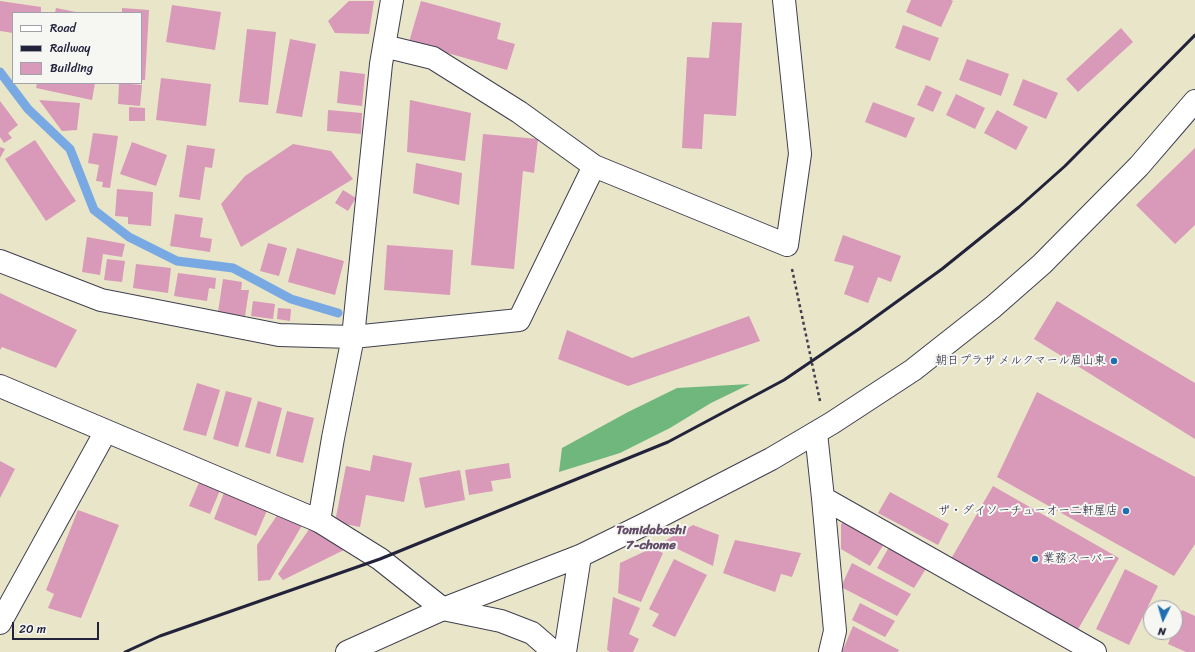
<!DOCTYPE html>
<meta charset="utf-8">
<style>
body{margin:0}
#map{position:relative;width:1195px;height:652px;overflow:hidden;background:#e9e5c8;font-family:Sriracha,sans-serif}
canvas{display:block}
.legend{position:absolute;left:12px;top:12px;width:130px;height:72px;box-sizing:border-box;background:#f6f6f2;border:1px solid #a1a1a9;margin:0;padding:5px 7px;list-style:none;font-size:12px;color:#22223b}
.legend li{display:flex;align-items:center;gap:8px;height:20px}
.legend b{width:20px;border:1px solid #a1a1a9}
.north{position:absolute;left:1143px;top:600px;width:40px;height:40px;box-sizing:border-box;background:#f6f6f2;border:1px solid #a1a1a9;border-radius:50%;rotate:185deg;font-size:11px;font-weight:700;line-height:16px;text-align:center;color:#22223b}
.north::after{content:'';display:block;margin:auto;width:14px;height:18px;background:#1f6fb2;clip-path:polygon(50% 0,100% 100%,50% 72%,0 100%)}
.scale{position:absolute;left:12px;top:622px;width:87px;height:18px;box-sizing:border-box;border:2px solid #22223b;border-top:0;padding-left:5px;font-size:12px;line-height:14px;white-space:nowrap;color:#22223b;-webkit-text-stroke:3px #f6f6f2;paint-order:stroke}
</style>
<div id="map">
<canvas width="1195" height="652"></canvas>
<ul class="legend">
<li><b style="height:5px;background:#fff"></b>Road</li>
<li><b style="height:5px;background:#22223b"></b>Railway</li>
<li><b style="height:11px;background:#d89ab8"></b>Building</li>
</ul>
<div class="north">N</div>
<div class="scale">20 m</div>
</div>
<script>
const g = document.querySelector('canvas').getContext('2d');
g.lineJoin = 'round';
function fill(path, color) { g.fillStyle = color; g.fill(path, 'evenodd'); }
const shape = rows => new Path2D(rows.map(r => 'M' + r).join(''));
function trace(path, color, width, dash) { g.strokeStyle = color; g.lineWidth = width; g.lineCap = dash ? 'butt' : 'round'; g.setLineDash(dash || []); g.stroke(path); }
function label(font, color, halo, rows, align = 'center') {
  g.font = font + ' Sriracha,"Klee One",sans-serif'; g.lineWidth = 4; g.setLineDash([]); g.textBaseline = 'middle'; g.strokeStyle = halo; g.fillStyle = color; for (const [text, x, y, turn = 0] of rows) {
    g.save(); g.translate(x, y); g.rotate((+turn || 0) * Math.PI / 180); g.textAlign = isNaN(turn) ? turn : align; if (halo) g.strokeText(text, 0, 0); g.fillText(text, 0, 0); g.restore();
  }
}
const forest = shape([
 [750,384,711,403,670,428,620,453,559,472,562,448,628,412,677,388]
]);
const stream = shape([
 [0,72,28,109,70,149,94,210,129,237,177,261,233,268,291,299,338,313]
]);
const building = shape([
 [911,0,951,0,953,1,941,27,906,12],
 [0,1,41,7,41,13,13,13,13,33,0,31],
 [349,1,374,1,369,34,335,33,328,21],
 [421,1,501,23,497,39,515,44,507,70,409,42],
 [172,5,221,12,215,50,166,42],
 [56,8,76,12,76,13,55,13],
 [122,8,149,10,145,80,141,80,141,13,122,13],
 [712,22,742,23,736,116,704,114,702,149,682,148,687,57,709,58],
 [903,25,939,38,930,61,895,48],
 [1121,28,1133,42,1078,92,1066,79],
 [247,29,276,32,268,105,239,102],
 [290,39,316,44,302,117,276,113],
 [967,59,1009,74,1001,96,959,80],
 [340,71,365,74,362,106,337,103],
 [161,78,211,84,206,126,156,120],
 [1023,79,1058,93,1046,119,1013,105],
 [37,83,95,83,92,100,36,88],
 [119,83,142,85,140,106,118,104],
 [926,85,942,92,933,112,917,105],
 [956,94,985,108,975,129,946,115],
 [39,100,80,103,77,130,62,131],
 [410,100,471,113,465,161,407,152],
 [0,101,18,125,8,133,12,138,4,143,0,137],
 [873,102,915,118,906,138,865,122],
 [129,107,145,108,145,121,129,121],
 [328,110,362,113,361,134,327,131],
 [997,110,1028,127,1016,150,984,133],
 [93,133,118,136,110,188,102,187,103,182,96,181,99,165,88,163],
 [483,134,538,139,534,173,523,171,514,269,471,265],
 [35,140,76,201,46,221,5,159],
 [132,142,167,155,156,186,120,174],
 [293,144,331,151,353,179,241,247,221,204,245,176],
 [187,145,215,149,212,168,205,167,200,200,179,197],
 [0,147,5,149,0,158],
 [1195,148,1195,225,1175,244,1136,205],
 [416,163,462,173,459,205,413,193],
 [117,189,153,192,151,226,128,224,128,217,115,216],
 [343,190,356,198,348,211,335,203],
 [175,214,203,218,200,237,212,239,210,252,170,246],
 [843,235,901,256,891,282,878,277,868,303,844,294,854,266,834,261],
 [87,237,125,244,122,257,103,254,100,275,82,272],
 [268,243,287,248,279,276,260,271],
 [387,245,453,250,450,295,384,290],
 [297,248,344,261,335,295,288,282],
 [107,259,125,261,122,282,104,280],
 [136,264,171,268,168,293,133,288],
 [178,273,216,278,215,289,209,288,207,301,174,296],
 [223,279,242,282,241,290,249,290,245,316,218,312],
 [0,293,77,330,56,368,2,347,0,350],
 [253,301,275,304,273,319,251,316],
 [1057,301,1195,383,1195,439,1034,339],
 [278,308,291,309,290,321,277,319],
 [749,316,760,341,628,386,558,359,567,330,632,358],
 [197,383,220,390,206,436,183,430],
 [226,391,252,398,238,447,213,439],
 [1037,392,1195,477,1195,544,1174,576,997,477],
 [258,401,282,408,270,454,245,447],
 [287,411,314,418,303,463,276,456],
 [373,455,412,463,404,502,366,495,360,527,335,522,346,466,370,471],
 [0,461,15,469,0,498],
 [509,463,511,478,491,481,493,491,469,495,465,470],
 [460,470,465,500,425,508,419,478],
 [200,480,221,488,210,514,189,506],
 [993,486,1119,558,1077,631,951,559],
 [225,490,268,508,256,536,214,519],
 [890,492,949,524,938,545,878,513],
 [78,510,119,525,81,618,48,608,54,594,46,590],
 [278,514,304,522,270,580,258,581,257,545],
 [844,519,884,544,870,566,841,549,841,525],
 [693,525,719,535,713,566,663,542],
 [310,528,346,549,283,580,278,574],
 [735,540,801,553,792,577,781,574,775,592,723,573],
 [889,547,927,567,914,588,877,568],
 [652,548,663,553,641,602,618,593,620,563],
 [674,559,707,575,675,637,652,626,659,614,649,609],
 [852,563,911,594,897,616,841,587],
 [1125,569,1158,586,1129,645,1096,629],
 [613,597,640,608,629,634,639,639,633,652,610,652,607,650],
 [860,603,895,621,885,637,852,620],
 [1182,610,1195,616,1195,652,1186,652,1168,644,1173,632,1175,632,1175,627],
 [853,626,899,650,898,652,842,652]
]);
const path = shape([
 [792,269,820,401]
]);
const minor = shape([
 [384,46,433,58,519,112,594,166],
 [0,261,101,300,279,335,353,337,519,320,594,166,787,245,800,154,784,0],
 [0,386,319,521,333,438,353,337,381,64,392,0],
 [816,433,823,498],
 [443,609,501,621,532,633,554,652],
 [0,623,106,431],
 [830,652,835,631,823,498,1095,652]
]);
const tertiary = shape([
 [319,521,380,559,443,609],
 [347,652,443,609,580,556,645,524,771,459,832,423,913,370,993,307,1042,264,1139,166,1195,101],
 [565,652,580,556]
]);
const rail = shape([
 [125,652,160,636,380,559,668,442,784,380,859,329,942,269,1019,207,1065,166,1195,35]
]);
const markers = [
 [1114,361,4,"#1f6fb2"],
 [1126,511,4,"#1f6fb2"],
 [1035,559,4,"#1f6fb2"]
];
const poiNames = [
 ["朝日プラザ メルクマール眉山東",1106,361],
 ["ザ・ダイソーチューオー二軒屋店",1118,511],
 ["業務スーパー",1043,559,"left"]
];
const neighbourhoodNames = [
 ["Tomidabashi",651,531],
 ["7-chome",651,546]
];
fill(forest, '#70b77d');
trace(stream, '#78a9e3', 9);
fill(building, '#d89ab8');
trace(minor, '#403f50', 24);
trace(tertiary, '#403f50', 24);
trace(path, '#403f50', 2.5, [3, 3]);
trace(minor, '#fff', 22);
trace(tertiary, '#fff', 22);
trace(rail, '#22223b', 3);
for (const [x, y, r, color] of markers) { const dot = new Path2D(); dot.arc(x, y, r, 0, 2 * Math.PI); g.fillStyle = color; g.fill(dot); trace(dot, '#f6f6f2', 1.5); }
label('12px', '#22223b', '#f6f6f2', poiNames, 'right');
label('bold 13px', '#624c67', '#f6f6f2', neighbourhoodNames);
</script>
